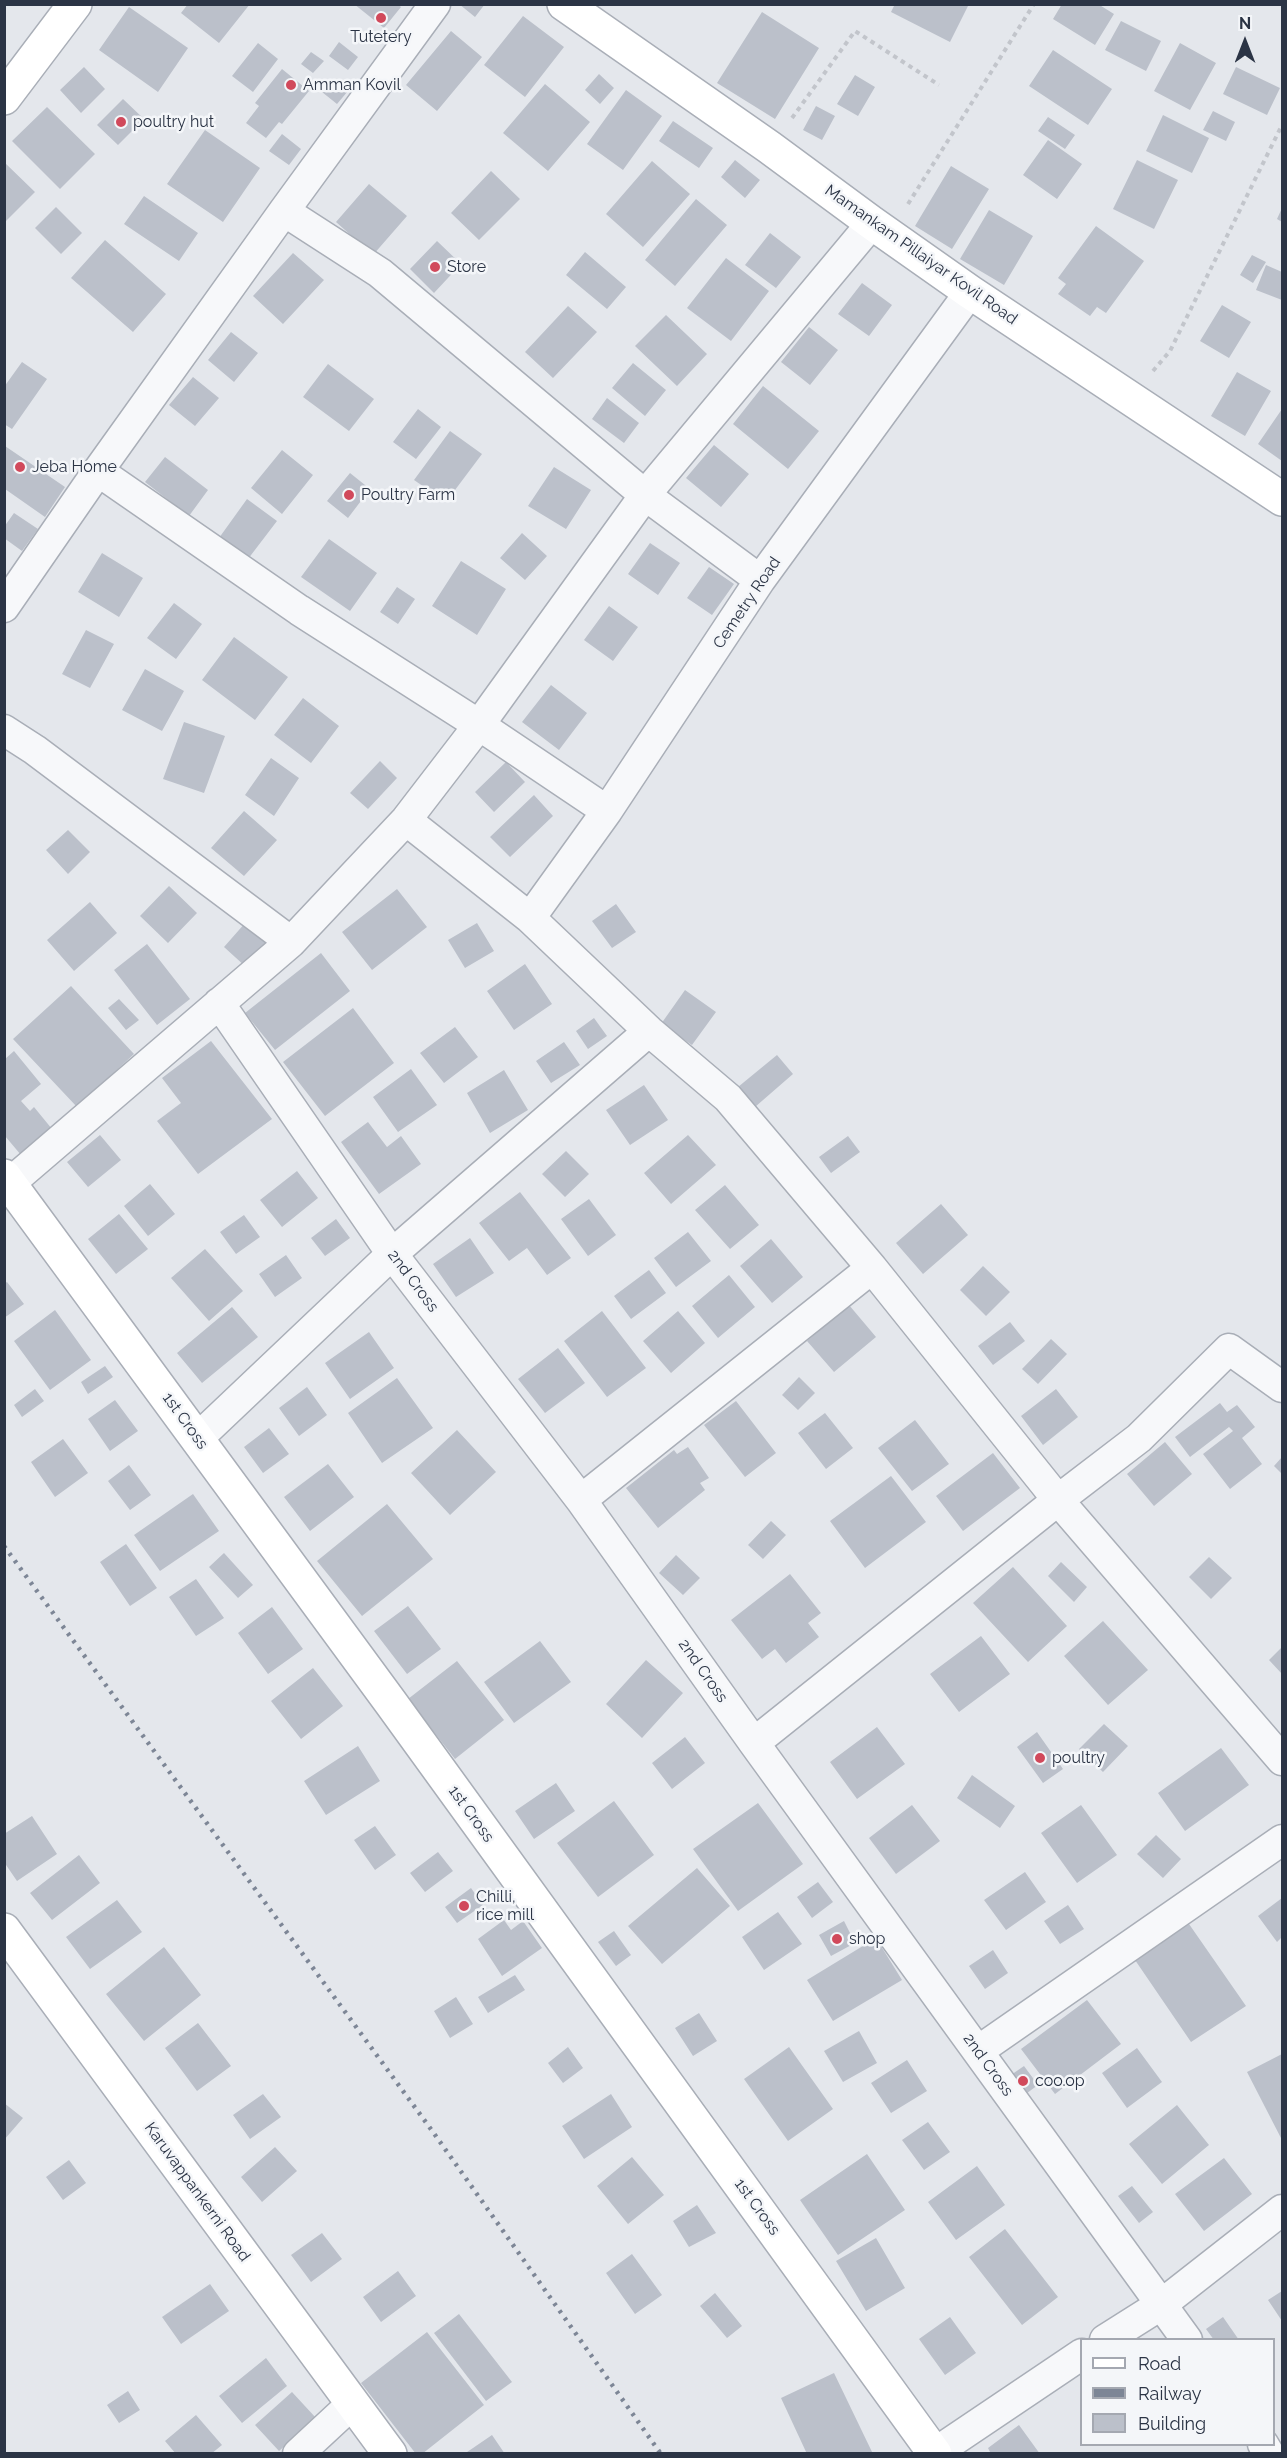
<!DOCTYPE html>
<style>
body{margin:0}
#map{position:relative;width:1287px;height:2458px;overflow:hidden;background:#e4e7ec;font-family:Raleway,sans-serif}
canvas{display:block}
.frame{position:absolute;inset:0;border:6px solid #2b3445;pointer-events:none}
.legend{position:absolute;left:1080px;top:2338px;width:195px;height:108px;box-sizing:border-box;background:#f4f6f9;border:2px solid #a4a8b1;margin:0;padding:8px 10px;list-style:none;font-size:18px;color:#2b3445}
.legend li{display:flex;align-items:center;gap:12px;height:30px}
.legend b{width:30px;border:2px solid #a4a8b1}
.north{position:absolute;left:1215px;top:12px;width:60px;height:60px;-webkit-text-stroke:4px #f4f6f9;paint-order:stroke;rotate:0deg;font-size:16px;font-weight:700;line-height:24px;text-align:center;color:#2b3445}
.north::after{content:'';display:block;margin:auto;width:21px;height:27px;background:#2b3445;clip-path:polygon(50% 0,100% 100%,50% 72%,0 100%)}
</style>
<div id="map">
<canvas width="1287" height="2458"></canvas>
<div class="frame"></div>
<ul class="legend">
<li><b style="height:8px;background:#fff"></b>Road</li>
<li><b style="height:8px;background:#7d8696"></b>Railway</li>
<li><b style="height:16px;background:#bbc0ca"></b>Building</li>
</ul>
<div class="north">N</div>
</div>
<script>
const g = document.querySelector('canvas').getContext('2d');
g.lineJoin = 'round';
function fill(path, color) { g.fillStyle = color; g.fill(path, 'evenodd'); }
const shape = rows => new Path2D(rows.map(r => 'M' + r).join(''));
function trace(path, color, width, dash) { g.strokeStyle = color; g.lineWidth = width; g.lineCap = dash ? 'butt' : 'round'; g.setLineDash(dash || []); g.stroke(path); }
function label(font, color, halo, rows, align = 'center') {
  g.font = font + ' Raleway,sans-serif'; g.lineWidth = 5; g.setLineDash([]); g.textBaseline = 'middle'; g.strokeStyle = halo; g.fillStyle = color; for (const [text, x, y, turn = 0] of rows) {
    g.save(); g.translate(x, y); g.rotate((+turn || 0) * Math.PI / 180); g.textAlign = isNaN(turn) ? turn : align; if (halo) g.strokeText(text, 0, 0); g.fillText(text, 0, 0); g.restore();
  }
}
const building = shape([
 [188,4,250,4,219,43,181,13],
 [354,4,397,4,401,7,384,28],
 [459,4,485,4,475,17],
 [895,4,969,4,950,42,891,12],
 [1062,4,1098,4,1114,14,1095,45,1053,19],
 [129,7,188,48,158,92,99,50],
 [762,12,819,48,775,119,717,83],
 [523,16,564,47,525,97,484,65],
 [1121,21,1161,41,1146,71,1105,50],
 [451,31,482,57,437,111,406,85],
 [339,42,358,57,348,70,329,56],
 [258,43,278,59,253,92,232,76],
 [1180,43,1216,63,1190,110,1154,91],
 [1053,50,1112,89,1088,125,1029,86],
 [311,52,324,61,313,73,301,64],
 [84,67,105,89,81,113,60,90],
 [1236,67,1280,88,1267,115,1223,94],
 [282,69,309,91,282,124,279,122,266,138,246,123,259,106,255,103],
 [599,74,614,88,600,104,585,90],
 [855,75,875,87,858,116,837,104],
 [332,79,348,91,337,104,322,92],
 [545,84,590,122,548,171,503,133],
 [626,90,662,116,623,170,587,144],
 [123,99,144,119,118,145,97,125],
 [816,106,835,116,822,140,803,130],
 [47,107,95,154,60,189,12,141],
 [1213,111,1235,122,1226,141,1203,130],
 [1163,115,1209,138,1192,173,1146,151],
 [1048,117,1075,135,1065,149,1038,131],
 [673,121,713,148,699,168,659,141],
 [205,130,260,168,223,222,167,184],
 [282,134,301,149,289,165,269,151],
 [1048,140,1082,164,1057,199,1023,175],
 [735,160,760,180,745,198,721,177],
 [1137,160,1178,180,1154,229,1113,209],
 [652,161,690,194,643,247,606,214],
 [4,162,35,192,4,223],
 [951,166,989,189,952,249,915,226],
 [491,171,520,199,479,240,451,213],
 [369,184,407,216,373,255,336,222],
 [144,196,198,233,179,261,124,224],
 [696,199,727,225,675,286,645,260],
 [56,207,82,233,61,254,35,228],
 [1282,208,1282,222,1277,219],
 [989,210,1033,236,1004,285,960,259],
 [1096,226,1144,261,1106,313,1097,307,1090,316,1058,294,1066,284,1058,278],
 [770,233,801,257,776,288,745,265],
 [105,240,166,294,133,332,71,278],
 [437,241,461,264,434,293,410,269],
 [585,252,626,287,607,309,566,275],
 [293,253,324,280,283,324,253,296],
 [1252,255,1266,262,1253,283,1240,275],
 [726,258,769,291,731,341,687,308],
 [1266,265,1282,272,1282,300,1256,290],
 [862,283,892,305,869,336,838,314],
 [1222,305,1251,322,1229,358,1200,341],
 [568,306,597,332,553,378,525,352],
 [666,315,707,354,677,386,635,346],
 [809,327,838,350,810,385,781,362],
 [231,332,258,353,234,382,208,360],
 [22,362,47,379,12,429,4,424,4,387],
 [633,363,666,390,645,416,612,388],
 [328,364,374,399,349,431,303,397],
 [1237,372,1271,391,1245,436,1211,416],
 [193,377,219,398,195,426,169,405],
 [763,386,819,431,788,469,733,424],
 [607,398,639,423,624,443,592,419],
 [418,409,441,427,416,459,393,442],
 [1282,409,1282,461,1258,444],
 [450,431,482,454,446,502,414,480],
 [714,445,749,474,721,507,686,478],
 [5,446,65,487,45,517,5,489],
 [282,450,313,475,282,514,251,488],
 [165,457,208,490,189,516,145,482],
 [554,467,591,490,566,529,528,506],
 [350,473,370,489,348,518,327,501],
 [247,499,277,521,248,559,219,538],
 [14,513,38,529,22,551,4,538,4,527],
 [522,533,547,556,525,580,500,558],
 [329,539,377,573,350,611,301,577],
 [650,543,680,563,658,595,628,574],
 [102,553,143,578,119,617,78,592],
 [461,561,506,589,477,635,432,606],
 [709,567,734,584,712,615,687,598],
 [397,587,415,599,398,624,380,612],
 [174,603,202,624,176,659,147,638],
 [609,606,638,627,613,661,584,640],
 [86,630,114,644,90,688,62,674],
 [234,637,288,677,255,720,202,680],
 [145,669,184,691,162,731,122,710],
 [551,685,587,713,559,750,522,722],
 [303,698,339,726,311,763,274,735],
 [184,722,225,736,204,793,163,779],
 [271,758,299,778,274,816,245,795],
 [380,761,397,778,368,809,350,793],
 [506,762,525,782,494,812,475,792],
 [534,795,553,816,510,857,490,837],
 [244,811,277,840,244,876,211,848],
 [68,830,90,852,68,874,46,850],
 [169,886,197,913,168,943,140,916],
 [397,889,427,927,372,970,342,932],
 [90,902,117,933,74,971,47,940],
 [616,904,636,932,612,948,592,921],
 [246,922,268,942,246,967,224,947],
 [477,923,494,951,465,968,448,940],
 [147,944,190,999,157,1025,114,970],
 [321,953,350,991,275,1050,245,1013],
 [525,964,552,1004,514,1030,487,991],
 [71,986,134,1054,77,1107,13,1039],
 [685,990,716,1012,692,1045,661,1024],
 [119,999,139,1020,126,1030,108,1008],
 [353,1008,394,1063,325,1116,283,1062],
 [594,1018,607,1036,588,1049,576,1031],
 [455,1027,478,1057,444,1083,420,1053],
 [211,1041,272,1119,198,1174,157,1121,181,1103,162,1078],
 [564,1042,580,1065,551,1083,536,1061],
 [14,1051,41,1084,21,1101,30,1111,34,1107,52,1129,21,1155,5,1136,5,1059],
 [777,1055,793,1074,755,1107,738,1087],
 [411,1069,437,1105,398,1132,373,1097],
 [504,1070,528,1110,490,1133,467,1093],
 [644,1085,668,1120,630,1145,606,1110],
 [368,1122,387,1147,401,1136,421,1164,379,1194,341,1142],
 [100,1135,121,1160,88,1187,67,1162],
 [688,1135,716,1165,671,1204,644,1173],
 [848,1136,860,1152,831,1173,819,1157],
 [566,1151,589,1174,565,1197,542,1174],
 [297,1171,318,1198,282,1227,260,1200],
 [150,1184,175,1214,148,1236,124,1206],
 [725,1185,759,1225,730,1249,695,1210],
 [520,1192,571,1258,547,1275,527,1248,509,1261,479,1223],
 [589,1199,616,1235,588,1256,561,1219],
 [941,1204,968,1235,923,1274,896,1243],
 [119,1214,148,1249,116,1274,88,1239],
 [244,1215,260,1237,236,1254,220,1232],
 [336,1219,350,1238,325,1256,311,1238],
 [688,1232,711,1261,676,1287,654,1258],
 [470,1238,494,1273,456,1297,433,1264],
 [771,1239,803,1277,772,1303,740,1266],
 [205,1249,243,1291,209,1321,171,1278],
 [286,1255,302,1278,275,1297,259,1274],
 [983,1266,1010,1292,986,1316,960,1290],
 [649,1270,666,1293,631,1319,614,1296],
 [729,1275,755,1307,718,1338,692,1306],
 [7,1282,24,1304,4,1318,4,1284],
 [849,1305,876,1337,834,1372,807,1341],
 [232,1307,258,1337,202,1383,177,1353],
 [55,1310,91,1360,50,1390,14,1341],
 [602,1311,646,1368,607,1397,564,1341],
 [678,1311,705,1343,671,1373,643,1341],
 [1010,1322,1025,1341,993,1365,978,1346],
 [369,1332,394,1368,350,1399,325,1363],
 [1051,1339,1067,1354,1038,1384,1022,1369],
 [558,1348,585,1383,545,1413,518,1379],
 [105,1366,113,1377,88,1394,81,1382],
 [799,1377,815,1393,798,1410,782,1395],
 [397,1378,433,1428,382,1463,348,1413],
 [307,1387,327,1415,299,1436,279,1408],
 [35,1389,44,1401,22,1417,14,1405],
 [1056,1389,1078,1417,1043,1445,1021,1416],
 [115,1400,138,1431,110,1451,88,1419],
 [736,1401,776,1453,745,1477,704,1425],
 [1220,1403,1227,1412,1237,1405,1255,1427,1242,1438,1262,1464,1230,1489,1203,1454,1233,1431,1229,1427,1190,1457,1175,1437],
 [825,1413,853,1448,826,1469,798,1433],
 [915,1420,949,1464,912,1491,878,1448],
 [269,1428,289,1454,263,1473,244,1447],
 [457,1430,496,1472,450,1515,411,1473],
 [63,1439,88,1473,55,1497,31,1462],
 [1165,1442,1192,1474,1154,1506,1127,1474],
 [688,1447,709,1478,700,1483,705,1490,658,1528,626,1488,674,1450,677,1454],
 [993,1453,1020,1488,963,1531,936,1496],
 [1282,1457,1282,1474,1274,1466],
 [328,1464,354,1497,310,1531,284,1497],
 [129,1465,151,1495,130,1510,108,1481],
 [891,1476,926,1522,865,1568,830,1521],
 [193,1494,219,1531,160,1571,134,1535],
 [387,1504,433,1559,362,1616,317,1561],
 [771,1521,786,1535,763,1559,748,1545],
 [126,1544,157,1588,130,1606,100,1562],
 [224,1553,253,1585,238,1598,209,1567],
 [676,1555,700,1578,683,1595,659,1573],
 [1209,1557,1232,1578,1211,1599,1189,1577],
 [1061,1562,1087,1587,1074,1602,1048,1576],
 [1013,1567,1067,1626,1028,1662,973,1603],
 [790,1574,821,1613,808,1623,819,1637,786,1663,775,1649,762,1659,731,1620],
 [196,1579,224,1618,196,1636,169,1597],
 [408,1606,441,1649,407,1674,374,1631],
 [272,1607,303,1649,268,1674,238,1633],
 [1103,1621,1148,1670,1108,1705,1064,1656],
 [981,1636,1010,1674,959,1712,930,1674],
 [540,1641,571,1682,514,1723,484,1682],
 [1282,1647,1282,1674,1269,1660],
 [646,1660,683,1693,642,1738,606,1704],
 [457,1661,504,1720,455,1759,408,1699],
 [313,1668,343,1706,301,1739,271,1701],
 [1104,1724,1128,1746,1103,1772,1079,1749],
 [877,1727,905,1764,857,1799,830,1762],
 [1037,1732,1063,1769,1043,1783,1017,1747],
 [685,1737,705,1763,672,1789,652,1763],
 [358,1746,380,1781,326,1815,304,1781],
 [1221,1748,1249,1785,1185,1831,1158,1793],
 [972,1775,1015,1806,1000,1828,957,1798],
 [556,1783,575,1811,534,1839,515,1811],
 [614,1801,654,1855,598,1897,557,1843],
 [758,1803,803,1864,738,1911,693,1849],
 [912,1805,940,1841,896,1874,869,1838],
 [1081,1805,1117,1855,1077,1883,1041,1833],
 [32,1816,57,1854,17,1881,4,1862,4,1834],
 [375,1826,396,1855,375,1870,354,1840],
 [1156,1835,1181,1859,1163,1878,1137,1854],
 [438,1852,453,1871,425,1892,410,1873],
 [79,1855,100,1883,52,1920,30,1893],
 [697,1868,730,1906,662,1964,628,1926],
 [1025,1872,1046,1902,1006,1930,984,1900],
 [818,1882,833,1902,812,1918,797,1897],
 [471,1888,483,1905,457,1923,445,1907],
 [1282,1898,1282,1937,1277,1942,1258,1916],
 [117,1900,142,1932,90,1969,66,1937],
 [1068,1905,1084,1929,1060,1944,1044,1921],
 [778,1912,802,1944,764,1970,742,1937],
 [504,1920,511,1930,523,1921,542,1948,502,1976,478,1939],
 [844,1921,855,1943,831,1956,819,1935],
 [1189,1924,1246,2006,1191,2042,1135,1960],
 [614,1931,631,1955,616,1966,598,1942],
 [876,1938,902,1980,833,2021,807,1980],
 [164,1947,201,1995,144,2041,106,1994],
 [993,1950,1008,1973,985,1989,969,1966],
 [515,1975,525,1990,488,2013,478,1997],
 [456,1997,473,2024,450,2038,434,2011],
 [1087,2000,1121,2044,1055,2094,1021,2049],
 [699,2013,717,2041,693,2056,675,2028],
 [198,2023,231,2066,197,2091,165,2048],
 [859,2031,877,2063,843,2082,824,2051],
 [568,2047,583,2068,563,2083,548,2063],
 [789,2047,833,2109,788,2141,744,2079],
 [1137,2048,1162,2082,1127,2108,1102,2073],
 [1282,2054,1282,2140,1247,2072],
 [907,2060,927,2091,891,2113,871,2083],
 [1024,2066,1038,2085,1023,2096,1008,2077],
 [263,2094,281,2117,250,2139,233,2115],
 [611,2094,632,2127,584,2159,562,2126],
 [4,2103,23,2118,4,2140],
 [1177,2105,1209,2145,1162,2184,1129,2144],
 [928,2122,950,2152,924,2170,902,2140],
 [275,2147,297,2171,262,2202,241,2177],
 [867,2154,905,2210,838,2255,800,2200],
 [632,2157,664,2195,628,2224,597,2186],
 [1224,2158,1252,2194,1204,2231,1175,2194],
 [69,2160,86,2183,63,2200,46,2177],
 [977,2166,1005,2205,956,2240,928,2202],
 [1132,2186,1153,2212,1139,2223,1118,2196],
 [697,2205,716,2233,689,2247,673,2221],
 [1005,2229,1058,2297,1022,2325,969,2257],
 [322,2233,342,2259,311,2282,291,2255],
 [876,2238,905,2288,866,2311,836,2261],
 [632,2254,662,2295,635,2314,606,2273],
 [398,2271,416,2296,381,2322,363,2297],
 [210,2284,229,2311,181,2344,162,2317],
 [1282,2291,1282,2321,1268,2300],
 [715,2293,742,2326,727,2338,700,2306],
 [459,2314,512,2382,486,2401,434,2333],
 [950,2317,976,2353,945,2375,919,2339],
 [1223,2317,1239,2340,1214,2340,1206,2329],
 [427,2332,484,2405,422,2454,416,2454,361,2383],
 [266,2358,287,2386,242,2423,219,2396],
 [834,2373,873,2454,807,2454,781,2398],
 [128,2391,140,2410,119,2423,107,2405],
 [292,2392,316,2418,279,2451,255,2425],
 [196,2415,222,2445,211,2454,176,2454,165,2441],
 [1019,2425,1040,2454,991,2454,988,2448],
 [492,2435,505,2454,464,2454,473,2448]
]);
const path = shape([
 [792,118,855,31,939,85],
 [908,204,1034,4],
 [1153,371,1170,351,1282,125]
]);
const street = shape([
 [284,211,380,273,645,495,760,580],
 [98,471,299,610,479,725,607,811],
 [4,607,98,471,284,211,435,4],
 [4,730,35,750,291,942],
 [406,820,530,918,649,1031,728,1098,872,1268,1058,1500,1282,1760],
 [530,918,607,811,760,580,970,292],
 [219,1003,392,1254,581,1500,754,1743,1187,2340],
 [10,1183,291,942,406,820,479,725,645,495,872,223],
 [198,1438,392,1254,649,1031],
 [581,1500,872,1268],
 [754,1743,1058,1500,1139,1438,1229,1349,1282,1387],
 [978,2051,1282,1840],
 [1105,2340,1162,2304,1282,2210],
 [1263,2444,1269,2454],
 [935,2453,1082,2354],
 [298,2454,353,2403]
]);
const secondary = shape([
 [564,4,769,147,872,223,970,292,1282,499],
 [4,98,75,4],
 [4,1176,391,1703,935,2454],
 [4,1930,390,2454]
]);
const rail = shape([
 [4,1546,433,2132,661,2454]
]);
const markers = [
 [381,18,6,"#d1495b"],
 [291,85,6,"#d1495b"],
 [121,122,6,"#d1495b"],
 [435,267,6,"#d1495b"],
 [20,467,6,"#d1495b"],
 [349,495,6,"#d1495b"],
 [1040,1758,6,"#d1495b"],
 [464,1906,6,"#d1495b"],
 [837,1939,6,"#d1495b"],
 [1023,2081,6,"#d1495b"]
];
const poiNames = [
 ["Tutetery",381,37,"center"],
 ["Amman Kovil",303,85],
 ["poultry hut",133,122],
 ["Store",447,267],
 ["Jeba Home",32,467],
 ["Poultry Farm",361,495],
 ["poultry",1052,1758],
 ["Chilli,",476,1897],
 ["rice mill",476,1915],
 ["shop",849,1939],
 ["coo.op",1035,2081]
];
const streetNames = [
 ["Mamankam Pillaiyar Kovil Road",921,255,35],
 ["Cemetry Road",747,603,-56],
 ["2nd Cross",413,1281,53],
 ["1st Cross",185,1421,54],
 ["2nd Cross",703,1671,55],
 ["1st Cross",471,1814,54],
 ["2nd Cross",988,2065,54],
 ["Karuvappankerni Road",197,2192,54],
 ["1st Cross",757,2207,54]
];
fill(building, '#bbc0ca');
trace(street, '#a9aeb7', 33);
trace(secondary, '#a9aeb7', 36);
trace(path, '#c2c5cb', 4, [4.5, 4.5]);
trace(street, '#f7f8fa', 30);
trace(secondary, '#fff', 33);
trace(rail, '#7d8696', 4.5, [3, 6]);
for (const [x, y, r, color] of markers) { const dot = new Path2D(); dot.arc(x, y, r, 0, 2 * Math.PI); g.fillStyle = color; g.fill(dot); trace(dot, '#f4f6f9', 2); }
label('16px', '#2b3445', '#f4f6f9', poiNames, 'left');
label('16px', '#2b3445', '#f4f6f9', streetNames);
</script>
